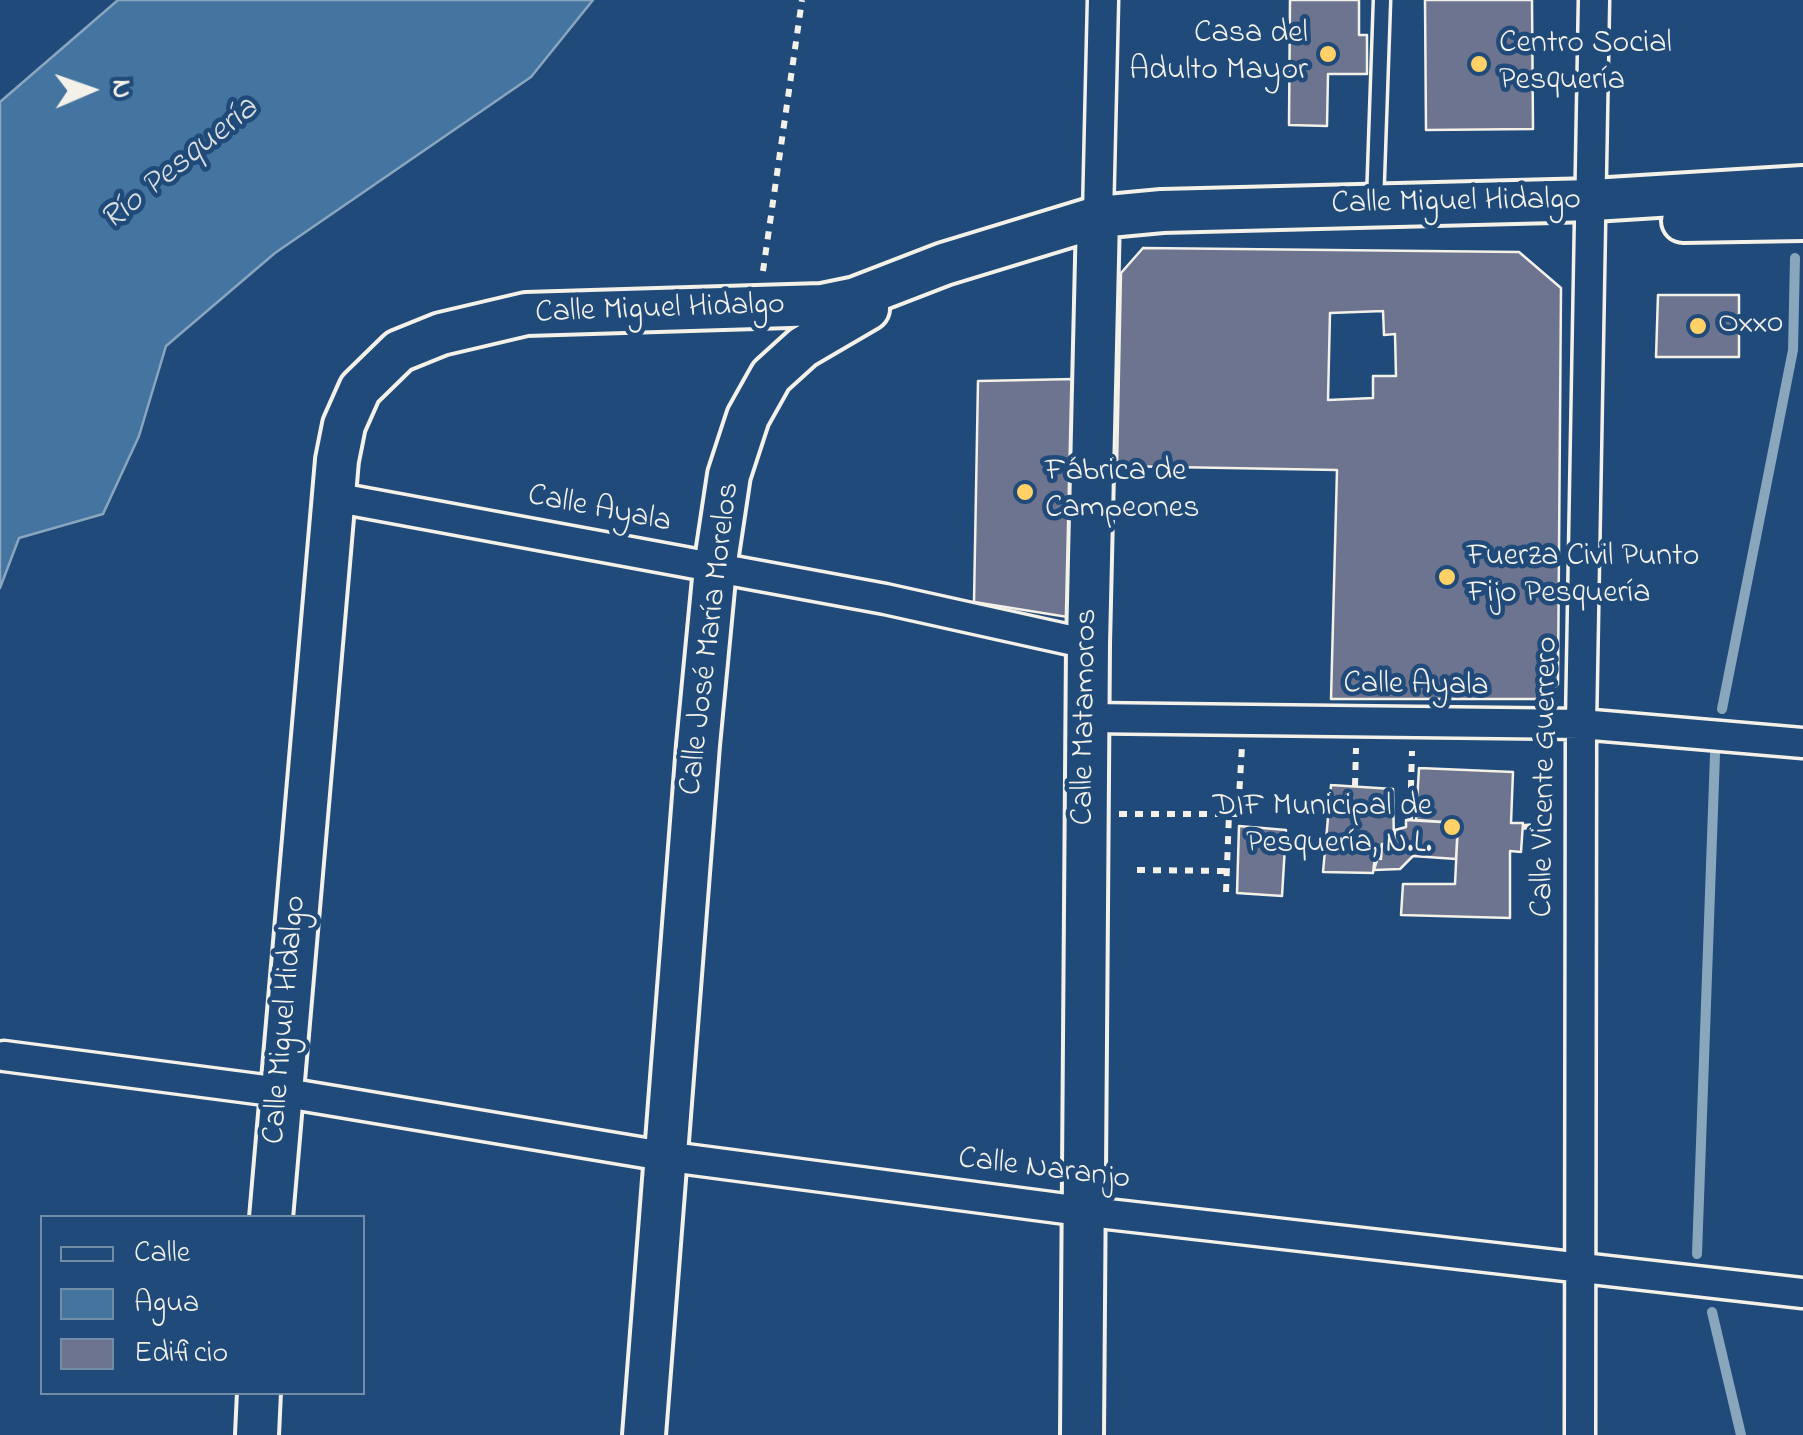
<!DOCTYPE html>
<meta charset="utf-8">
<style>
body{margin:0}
#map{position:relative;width:1803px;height:1435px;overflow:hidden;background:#1f4a7a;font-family:"Indie Flower",sans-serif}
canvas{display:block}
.legend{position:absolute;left:40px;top:1215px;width:325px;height:180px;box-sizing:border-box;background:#1f4a7a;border:2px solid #748da6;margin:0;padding:12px 18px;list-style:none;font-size:30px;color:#f4f1e8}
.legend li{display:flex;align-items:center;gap:20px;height:50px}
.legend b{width:50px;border:2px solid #748da6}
.north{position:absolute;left:40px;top:40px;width:100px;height:100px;-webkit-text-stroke:8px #1f4a7a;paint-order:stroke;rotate:88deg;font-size:28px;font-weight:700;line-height:40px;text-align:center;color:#f4f1e8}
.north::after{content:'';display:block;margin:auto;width:35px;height:45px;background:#f4f1e8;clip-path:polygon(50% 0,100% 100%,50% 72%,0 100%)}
</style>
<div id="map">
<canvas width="1803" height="1435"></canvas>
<ul class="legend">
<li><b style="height:12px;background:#1f4a7a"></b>Calle</li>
<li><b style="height:28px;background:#4474a0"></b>Agua</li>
<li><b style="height:28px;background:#6c748f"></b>Edificio</li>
</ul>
<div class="north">N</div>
</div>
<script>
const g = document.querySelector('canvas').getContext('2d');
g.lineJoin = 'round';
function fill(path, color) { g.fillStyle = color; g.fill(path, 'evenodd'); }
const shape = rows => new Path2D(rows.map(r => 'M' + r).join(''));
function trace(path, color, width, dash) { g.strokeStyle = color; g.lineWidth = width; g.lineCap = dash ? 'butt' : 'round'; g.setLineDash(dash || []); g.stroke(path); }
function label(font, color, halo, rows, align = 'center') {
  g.font = font + ' "Indie Flower",sans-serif'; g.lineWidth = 9; g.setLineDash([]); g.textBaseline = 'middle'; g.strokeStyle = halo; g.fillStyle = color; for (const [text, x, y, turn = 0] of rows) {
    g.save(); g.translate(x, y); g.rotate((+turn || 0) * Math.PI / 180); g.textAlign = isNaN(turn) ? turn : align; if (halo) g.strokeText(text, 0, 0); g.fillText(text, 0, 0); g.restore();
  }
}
const water = shape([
 [118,0,593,0,531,77,275,253,166,346,139,436,103,514,19,538,0,588,0,102,118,0]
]);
const stream = shape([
 [1722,709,1793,350,1795,258],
 [1697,1254,1715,754],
 [1712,1312,1741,1435]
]);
const building = shape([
 [1290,0,1359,0,1359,35,1367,35,1367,74,1328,74,1327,126,1289,125,1290,0],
 [1425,0,1532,0,1533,129,1426,130,1425,0],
 [1143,248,1519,252,1561,288,1558,684,1541,699,1331,699,1337,470,1117,466,1121,273,1143,248],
 [1658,295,1739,295,1739,357,1656,357,1658,295],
 [1383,311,1384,335,1395,334,1396,376,1373,376,1373,398,1328,400,1330,313,1383,311],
 [1075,379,1074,618,974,602,978,381,1075,379],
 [1419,768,1513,772,1511,823,1523,823,1521,852,1510,851,1510,918,1401,915,1403,884,1455,884,1458,823,1416,820,1419,768],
 [1331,785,1393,789,1394,844,1382,844,1381,859,1375,857,1373,873,1323,872,1331,785],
 [1406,820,1458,823,1456,859,1413,856,1400,869,1374,870,1382,844,1394,844,1395,830,1406,827,1406,820],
 [1239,826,1286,830,1282,896,1237,893,1239,826]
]);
const path = shape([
 [763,271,802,0],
 [1355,786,1356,748],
 [1119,814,1238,814,1242,746],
 [1410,820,1412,751],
 [1523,827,1554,824],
 [1137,870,1227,871],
 [1226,892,1229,814]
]);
const lane = shape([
 [1375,204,1382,0]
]);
const street = shape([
 [1098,217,1103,0],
 [333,497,885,599,1088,644],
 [1087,718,1581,724,1803,743],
 [4,1056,280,1092,663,1156,1081,1211,1803,1293],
 [1580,1435,1581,724,1594,0]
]);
const secondary = shape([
 [1683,221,1803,219],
 [271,1218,337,460,344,425,360,389,399,351,441,334,526,314,822,305,856,298,944,264,1098,217,1162,211,1593,200,1803,187],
 [257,1435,259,1392],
 [644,1435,698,745,715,568,729,475,748,417,771,376,803,347,868,309],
 [1082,1435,1088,644,1098,217]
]);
const markers = [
 [1328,54,10,"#ffd166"],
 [1479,64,10,"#ffd166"],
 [1698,326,10,"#ffd166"],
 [1025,492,10,"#ffd166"],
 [1447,577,10,"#ffd166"],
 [1452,827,10,"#ffd166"]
];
const poiNames = [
 ["Casa del",1308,36,"right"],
 ["Adulto Mayor",1308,73,"right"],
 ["Centro Social",1499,46],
 ["Pesquería",1499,83],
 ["Oxxo",1718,326],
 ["Fábrica de",1045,474],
 ["Campeones",1045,511],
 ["Fuerza Civil Punto",1467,559],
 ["Fijo Pesquería",1467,596],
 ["DIF Municipal de",1432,809,"right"],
 ["Pesquería, N.L.",1432,846,"right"]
];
const streetNames = [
 ["Calle Miguel Hidalgo",1456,204,-1],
 ["Calle Miguel Hidalgo",660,311,-2],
 ["Calle Ayala",599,511,11],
 ["Calle José María Morelos",712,639,-83],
 ["Calle Ayala",1416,687,1],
 ["Calle Matamoros",1087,717,-89],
 ["Calle Vicente Guerrero",1547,777,-89],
 ["Calle Miguel Hidalgo",287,1020,-85],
 ["Calle Naranjo",1044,1171,7]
];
const waterNames = [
 ["Río Pesquería",181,166,-39]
];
fill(water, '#4474a0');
trace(water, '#8aa6bd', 2.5);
trace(stream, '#8aa6bd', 10);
fill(building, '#6c748f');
trace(building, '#f4f1e8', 2.5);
trace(lane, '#f4f1e8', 21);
trace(street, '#f4f1e8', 35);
trace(secondary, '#f4f1e8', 48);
trace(path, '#f4f1e8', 6, [8, 8]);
trace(lane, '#1f4a7a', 14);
trace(street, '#1f4a7a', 28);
trace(secondary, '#1f4a7a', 40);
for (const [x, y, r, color] of markers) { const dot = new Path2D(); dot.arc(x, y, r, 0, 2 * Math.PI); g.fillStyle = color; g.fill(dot); trace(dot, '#1f4a7a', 4); }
label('32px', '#f4f1e8', '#1f4a7a', poiNames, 'left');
label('32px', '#f4f1e8', '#1f4a7a', streetNames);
label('italic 35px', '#dadedd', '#1f4a7a', waterNames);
</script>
